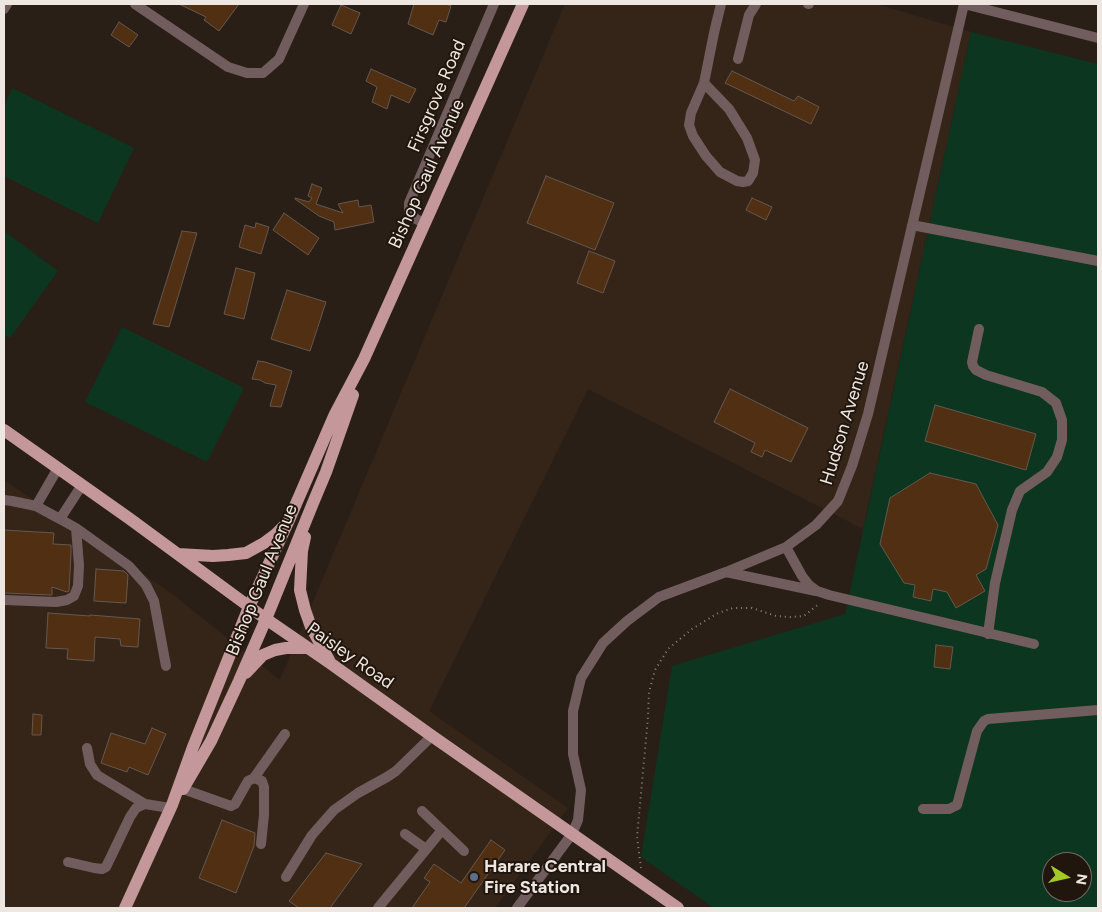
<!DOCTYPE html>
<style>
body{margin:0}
#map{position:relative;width:1102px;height:912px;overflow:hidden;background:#2a1f17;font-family:Figtree,sans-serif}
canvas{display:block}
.frame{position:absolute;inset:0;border:5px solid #eee6e0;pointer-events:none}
.north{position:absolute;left:1042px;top:852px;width:50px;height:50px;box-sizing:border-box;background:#20160e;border:1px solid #726962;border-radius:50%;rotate:99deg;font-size:14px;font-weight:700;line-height:20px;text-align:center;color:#eee6e0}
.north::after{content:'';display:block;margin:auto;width:18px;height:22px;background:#a3c926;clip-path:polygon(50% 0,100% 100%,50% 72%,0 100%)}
</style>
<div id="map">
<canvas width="1102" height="912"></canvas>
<div class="frame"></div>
<div class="north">N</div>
</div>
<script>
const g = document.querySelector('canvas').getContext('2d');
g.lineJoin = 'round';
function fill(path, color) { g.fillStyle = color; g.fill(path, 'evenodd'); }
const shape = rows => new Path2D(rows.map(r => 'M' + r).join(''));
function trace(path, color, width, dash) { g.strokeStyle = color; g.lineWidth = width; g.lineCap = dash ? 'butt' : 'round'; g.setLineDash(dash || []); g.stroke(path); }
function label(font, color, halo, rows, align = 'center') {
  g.font = font + ' Figtree,sans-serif'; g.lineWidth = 4; g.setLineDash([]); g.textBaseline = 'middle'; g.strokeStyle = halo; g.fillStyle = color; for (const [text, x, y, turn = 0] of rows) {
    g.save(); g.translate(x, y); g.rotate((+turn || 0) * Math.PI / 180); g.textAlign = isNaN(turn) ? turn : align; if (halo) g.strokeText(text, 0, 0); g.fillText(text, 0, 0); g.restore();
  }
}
const built = shape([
 [565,4,876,4,971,32,863,529,588,389,429,711,568,808,495,908,4,908,4,480,171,593,280,680]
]);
const green = shape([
 [971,32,1098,64,1098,908,714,908,641,857,672,666,845,614],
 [1052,862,1082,862,1082,892,1052,892],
 [12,88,134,148,98,223,4,176,4,106],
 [4,231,58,271,10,338,4,334],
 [122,327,244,388,207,462,85,402]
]);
const building = shape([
 [179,4,239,4,219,31,204,20,206,17,179,4],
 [414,4,446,4,451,6,446,22,439,20,433,35,408,24,414,4],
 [341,5,360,13,351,34,332,25,341,5],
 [119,22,138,35,129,47,111,35,119,22],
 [371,69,416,89,409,103,391,95,387,109,372,102,377,87,366,81,371,69],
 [732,71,794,101,798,96,819,107,811,124,725,83,732,71],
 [546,176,614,203,595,250,527,223,546,176],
 [312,184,322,188,316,204,343,213,338,204,358,200,359,207,371,205,374,222,335,230,334,222,319,216,295,199,295,198,309,202,312,198,308,196,312,184],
 [752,198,772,207,766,220,746,210,752,198],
 [284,213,319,238,308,255,273,230,284,213],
 [256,223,269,227,261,254,239,247,245,225,255,228,256,223],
 [182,231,197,233,169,327,153,324,182,231],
 [589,251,615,261,603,293,577,283,589,251],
 [236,268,255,273,244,319,224,314,236,268],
 [287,290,326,302,310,351,271,339,287,290],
 [258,361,265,362,292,371,281,407,270,406,276,385,265,383,260,380,252,379,258,361],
 [730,389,808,428,791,462,765,450,762,457,751,452,755,443,714,422,730,389],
 [935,405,1036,434,1026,470,925,441,935,405],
 [930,473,976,484,998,525,986,569,976,575,985,591,956,608,947,592,933,589,931,601,913,597,915,585,904,583,880,544,890,498,930,473],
 [4,530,54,533,53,544,71,545,71,553,69,591,67,592,52,587,52,595,4,593,4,530],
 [96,569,124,571,128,575,126,603,94,601,96,569],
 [48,613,90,616,90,615,140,619,138,647,121,646,120,639,95,637,94,661,67,659,68,649,46,648,48,613],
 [936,645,953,647,950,669,934,667,936,645],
 [33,714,42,715,41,735,32,735,33,714],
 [152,728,166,734,148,775,129,767,127,772,101,763,111,733,145,744,152,728],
 [222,820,255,833,254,846,236,893,199,878,222,820],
 [491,840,505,850,464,908,412,908,430,882,424,878,434,864,461,883,491,840],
 [326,853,362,864,330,908,299,908,289,901,326,853]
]);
const path = shape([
 [641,868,637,837,648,717,649,692,655,670,668,649,692,629,718,613,733,608,752,608,776,616,790,617,804,616,820,603]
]);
const minor = shape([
 [135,4,228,67,247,73,263,73,279,59,304,4],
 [808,4,809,4],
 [964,4,1098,38],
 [4,9,7,4],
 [738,59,749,15,756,4],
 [704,83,729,109,747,138,755,160,753,173,748,181,743,182,737,181,720,172,706,156,693,136,689,125,691,113,704,83,714,33,721,4],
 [424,223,416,219,409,212,409,203,494,4],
 [912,225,1098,261],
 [979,329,972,362,973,366,976,370,986,375,1042,392,1056,403,1062,420,1062,440,1057,457,1047,472,1020,491,1012,510,995,583,988,634],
 [82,485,60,519,76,528,129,566,146,585,154,601,166,666],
 [4,500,12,501,36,506,60,519],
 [36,506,58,468],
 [786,547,802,576,809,585,817,591,829,595,1034,644],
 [726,572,816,591],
 [4,600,56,602,67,600,74,596,78,586,79,565,76,528],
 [87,748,90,764,97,775,145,804],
 [254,778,262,781,264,787,264,815,261,844],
 [183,789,231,806,235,804,248,781,254,778,285,734],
 [923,809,949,809,957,805,977,731,984,721,988,719,1098,710],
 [442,830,464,851],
 [405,834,426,849],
 [68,862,94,868,102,869,106,867,130,817,136,808,145,804,170,808],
 [286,877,312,835,334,810,358,793,387,777,396,771,432,736],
 [378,908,442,830,422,811],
 [517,908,572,834,578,820,581,790,573,754,573,711,581,678,603,643,627,621,659,597,726,572,786,547,816,525,838,501,852,466,868,414,964,4]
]);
const major = shape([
 [4,430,130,519,266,619,330,663,432,736,678,908],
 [305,537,302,551,300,590,305,610,311,627,329,660],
 [178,554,213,556,228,555,246,553,264,543,276,534,284,526],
 [246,673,263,655,275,650,286,648,308,648],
 [183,789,211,741,239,681,266,619,313,503,326,472,353,395],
 [125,908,172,805,193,747,249,607,289,520,335,414,364,359,523,4]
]);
const markers = [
 [474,877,5,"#5c6f8a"]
];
const streetNames = [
 ["Firsgrove Road",437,96,-67],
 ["Bishop Gaul Avenue",427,174,-66],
 ["Hudson Avenue",845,423,-73],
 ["Bishop Gaul Avenue",262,580,-68],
 ["Paisley Road",350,656,35]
];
const poiNames = [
 ["Harare Central",484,867],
 ["Fire Station",484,888]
];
fill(built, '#352519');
fill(green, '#0c361f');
fill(building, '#502f13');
trace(building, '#65584f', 1);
trace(path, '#8e847d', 2, [1, 4]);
trace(minor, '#725d5e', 10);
trace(major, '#c4989b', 12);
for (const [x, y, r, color] of markers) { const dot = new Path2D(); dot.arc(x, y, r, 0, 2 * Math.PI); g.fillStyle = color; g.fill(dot); trace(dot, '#20160e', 2); }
label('18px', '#eee6e0', '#20160e', streetNames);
label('bold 18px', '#eee6e0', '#20160e', poiNames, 'left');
</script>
